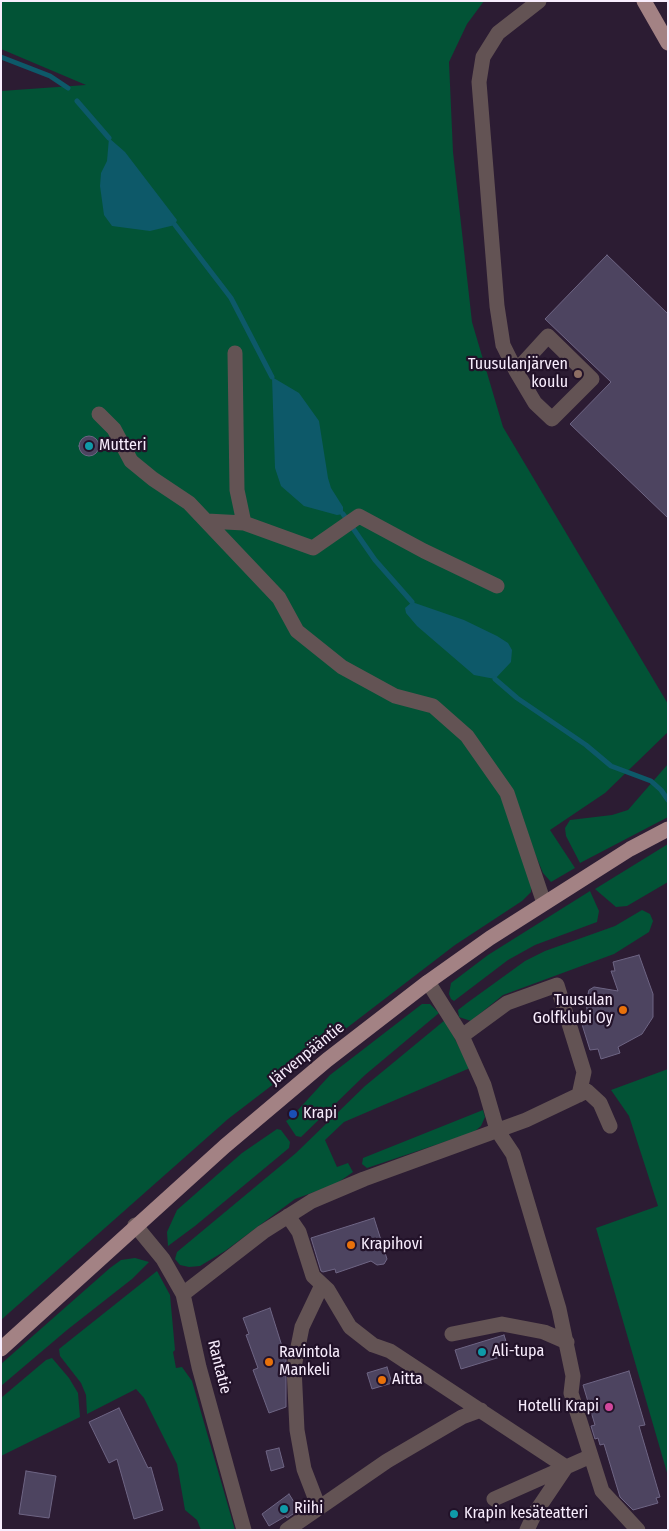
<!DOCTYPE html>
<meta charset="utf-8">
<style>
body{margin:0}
#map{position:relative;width:669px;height:1531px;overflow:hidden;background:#2c1c33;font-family:"Fira Sans Condensed",sans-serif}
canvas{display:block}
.frame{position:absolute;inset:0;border:2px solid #f8edfd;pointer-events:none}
</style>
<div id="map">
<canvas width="669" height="1531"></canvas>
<div class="frame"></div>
</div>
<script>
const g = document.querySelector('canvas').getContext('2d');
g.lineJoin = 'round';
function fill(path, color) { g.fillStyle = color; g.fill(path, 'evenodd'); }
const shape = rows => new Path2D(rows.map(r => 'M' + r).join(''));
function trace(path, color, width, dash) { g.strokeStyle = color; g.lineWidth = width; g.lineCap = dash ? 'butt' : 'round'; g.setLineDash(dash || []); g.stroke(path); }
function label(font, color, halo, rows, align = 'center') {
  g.font = font + ' "Fira Sans Condensed",sans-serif'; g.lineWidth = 4.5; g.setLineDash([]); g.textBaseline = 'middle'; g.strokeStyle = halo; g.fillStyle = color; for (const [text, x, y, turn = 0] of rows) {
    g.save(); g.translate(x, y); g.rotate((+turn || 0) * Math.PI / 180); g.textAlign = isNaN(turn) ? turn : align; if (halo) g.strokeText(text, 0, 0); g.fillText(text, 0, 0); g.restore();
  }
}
const green = shape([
 [1,1,484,1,467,24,449,62,453,152,472,322,503,427,668,704,668,732,605,793,550,830,575,868,551,882,543,873,531,844,531,892,522,901,455,945,228,1119,1,1320,1,91,86,85,1,49],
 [668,764,668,817,580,863,566,836,565,828,570,820,612,815,628,810],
 [668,844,668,882,627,906,616,907,595,889],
 [590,891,599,911,597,922,535,945,508,960,454,1001,451,999,449,994,451,983,488,955],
 [642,910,650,914,653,921,649,932,614,954,503,995,471,1021,459,1017,458,1010,467,1003,525,961,545,951,615,926],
 [422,1004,430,1004,439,1013,365,1075,301,1137,296,1136,286,1121,299,1113,297,1111,330,1075],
 [445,1020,470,1068,344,1122,325,1140,337,1167,348,1163,353,1172,336,1184,295,1199,225,1251,200,1266,189,1267,180,1265,175,1259,177,1252,296,1153,365,1086],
 [668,1069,668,1476,596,1228,658,1206,629,1116,611,1090],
 [483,1110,485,1117,481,1126,474,1132,367,1168,362,1164,363,1158],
 [277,1129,281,1130,290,1142,289,1148,195,1226,168,1246,167,1232,177,1210,242,1153],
 [135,1258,149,1262,132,1279,67,1330,1,1386,1,1364,110,1268,121,1260],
 [157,1271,170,1295,175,1350,173,1352,176,1368,182,1367,192,1381,235,1530,201,1530,197,1520,185,1510,177,1464,144,1398,136,1389,87,1414,86,1395,81,1383,60,1356,59,1349],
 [52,1358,69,1378,78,1393,80,1417,1,1456,1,1398,46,1360]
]);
const water = shape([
 [109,138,125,152,177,220,175,225,150,231,112,226,104,215,100,186,101,173,107,161],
 [272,377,299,393,319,421,328,478,331,488,343,507,343,514,337,515,304,506,281,486,275,468],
 [412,602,464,620,497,636,508,643,512,650,511,662,495,679,474,675,417,626,406,613,405,608]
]);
const stream = shape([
 [1,57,50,76,68,88],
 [77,101,109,138],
 [175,225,231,298,272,377],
 [343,514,375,560,412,602],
 [495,679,517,698,586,745,611,766,651,781,661,790,668,800]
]);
const building = shape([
 [607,255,668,314,668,518,570,424,611,382,545,319,607,255],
 '79 446a10 10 0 1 1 20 0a10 10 0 1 1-20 0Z',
 [639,955,653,994,653,1017,642,1034,618,1047,620,1053,601,1059,598,1049,590,1050,580,1018,588,1016,586,1002,589,990,594,987,618,991,611,971,615,971,613,962,639,955],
 [374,1218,387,1259,384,1264,377,1265,371,1261,336,1273,335,1269,323,1272,321,1271,311,1238,374,1218],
 [270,1308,286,1359,286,1407,269,1413,253,1370,258,1368,246,1335,249,1334,243,1318,270,1308],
 [504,1335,510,1354,461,1369,455,1350,504,1335],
 [387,1367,392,1383,372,1389,367,1373,387,1367],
 [629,1371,645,1425,639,1426,660,1497,656,1498,658,1503,633,1510,620,1497,604,1444,600,1445,598,1438,595,1439,591,1426,595,1425,583,1385,629,1371],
 [119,1408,148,1468,151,1467,163,1510,134,1519,117,1459,109,1463,89,1422,119,1408],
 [279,1448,284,1467,271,1471,266,1451,279,1448],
 [26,1471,56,1476,49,1518,19,1514,26,1471],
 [289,1494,299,1510,287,1518,286,1516,269,1526,262,1514,289,1494]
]);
const minor = shape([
 [235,353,237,490,244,523],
 [516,371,548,336,592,379,552,419,535,403,516,371,503,345,497,306,479,82,483,57,498,33,539,1],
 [99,414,114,429,131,461,153,479,189,503,279,598,297,631,342,667,395,696,433,706,467,736,507,793,544,903],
 [207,521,244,523,313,548,359,516,424,551,497,586],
 [428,982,462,1036,484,1085,497,1130,513,1154,559,1309,573,1376,571,1393,602,1491,638,1530],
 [462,1036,507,1003,557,985,584,1072,579,1095],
 [288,1216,299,1232,313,1276,328,1290,350,1327,373,1345,390,1351,566,1467,535,1513,527,1530],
 [135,1225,163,1259,183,1294,199,1367,244,1530],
 [183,1294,263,1232,312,1201,364,1179,526,1120,587,1091,600,1103,610,1126],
 [452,1334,502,1324,544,1332,567,1342],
 [494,1499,591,1456],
 [319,1508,304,1469,297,1430,294,1367,302,1327,322,1285],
 [287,1530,387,1461,462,1417,481,1410]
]);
const major = shape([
 [644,1,668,43],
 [1,1349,225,1146,327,1060,428,982,490,938,630,849,668,829]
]);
const markers = [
 [578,374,5,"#8d6e63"],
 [89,446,5,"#0f9aa8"],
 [623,1010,5,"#e8710a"],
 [293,1114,5,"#1a4fb4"],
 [351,1245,5,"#e8710a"],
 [482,1352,5,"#0f9aa8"],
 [269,1362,5,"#e8710a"],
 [382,1380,5,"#e8710a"],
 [609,1407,5,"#d1479c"],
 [284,1509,5,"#0f9aa8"],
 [454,1514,5,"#0f9aa8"]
];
const poiNames = [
 ["Tuusulanjärven",568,365,"right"],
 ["koulu",568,383,"right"],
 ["Mutteri",99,446],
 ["Tuusulan",613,1001,"right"],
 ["Golfklubi Oy",613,1019,"right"],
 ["Krapi",303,1114],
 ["Krapihovi",361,1245],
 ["Ali-tupa",492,1352],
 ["Ravintola",279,1353],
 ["Mankeli",279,1371],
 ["Aitta",392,1380],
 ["Hotelli Krapi",599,1407,"right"],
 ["Riihi",294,1509],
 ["Krapin kesäteatteri",464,1514]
];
const streetNames = [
 ["Järvenpääntie",307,1054,-39],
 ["Rantatie",219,1367,76]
];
fill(green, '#025336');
fill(water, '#0d5969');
trace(stream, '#0d5969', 5);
fill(building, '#4d4460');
trace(building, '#6e6584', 1);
trace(minor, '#635354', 15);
trace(major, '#a38284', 15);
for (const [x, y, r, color] of markers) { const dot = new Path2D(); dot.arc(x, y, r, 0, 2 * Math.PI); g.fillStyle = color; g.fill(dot); trace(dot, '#221229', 2); }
label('16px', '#f8edfd', '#221229', poiNames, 'left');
label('16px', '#f8edfd', '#221229', streetNames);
</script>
